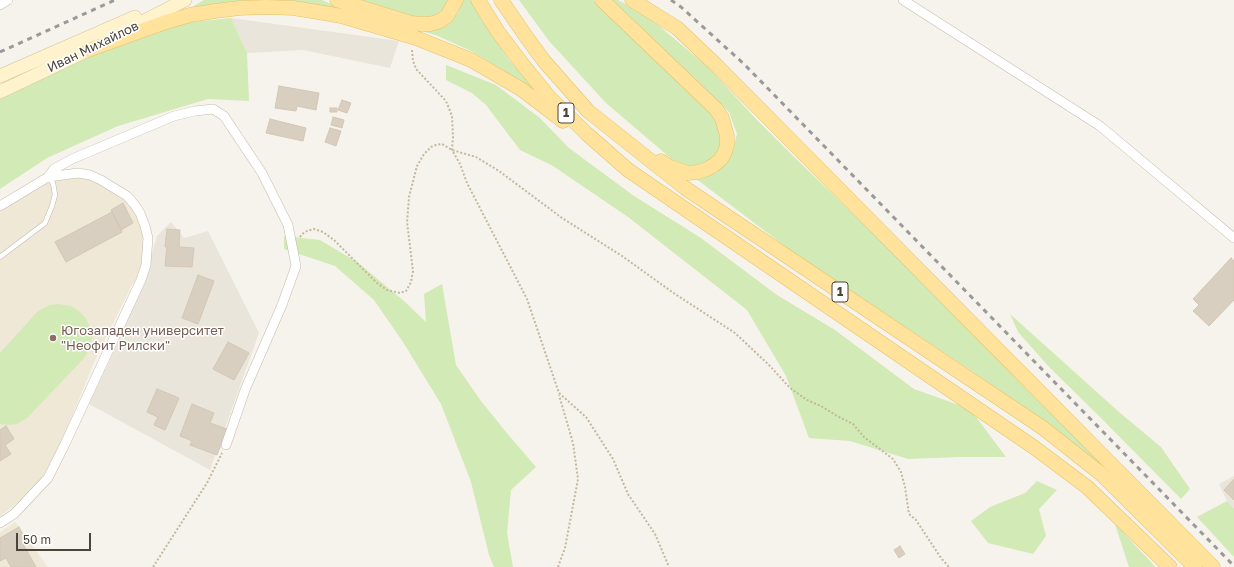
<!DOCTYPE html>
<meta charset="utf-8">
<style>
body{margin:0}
#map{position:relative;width:1234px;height:567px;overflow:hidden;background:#f6f3ec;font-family:"Golos Text",sans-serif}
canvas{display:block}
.scale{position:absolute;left:16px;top:533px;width:75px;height:18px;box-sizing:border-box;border:2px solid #4b4439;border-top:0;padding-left:5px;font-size:12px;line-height:14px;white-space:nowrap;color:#4b4439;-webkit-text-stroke:3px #fff;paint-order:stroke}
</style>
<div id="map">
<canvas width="1234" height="567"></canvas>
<div class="scale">50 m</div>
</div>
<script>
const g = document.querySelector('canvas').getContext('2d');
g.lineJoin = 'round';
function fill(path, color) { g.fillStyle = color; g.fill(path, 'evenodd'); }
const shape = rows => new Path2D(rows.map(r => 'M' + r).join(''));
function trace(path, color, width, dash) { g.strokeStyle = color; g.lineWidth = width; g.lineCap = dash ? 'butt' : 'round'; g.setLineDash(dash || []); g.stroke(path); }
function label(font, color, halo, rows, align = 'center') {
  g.font = font + ' "Golos Text",sans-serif'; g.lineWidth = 3; g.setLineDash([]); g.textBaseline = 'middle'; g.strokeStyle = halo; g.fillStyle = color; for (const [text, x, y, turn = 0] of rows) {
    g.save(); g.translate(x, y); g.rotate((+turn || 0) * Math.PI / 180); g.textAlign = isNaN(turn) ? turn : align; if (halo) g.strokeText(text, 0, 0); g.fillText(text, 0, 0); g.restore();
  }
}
const residential = shape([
 [231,18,399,41,390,68,303,50,247,53],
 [171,222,184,238,208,231,259,333,210,470,89,404,115,349,148,267,157,236],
 [1234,476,1234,508,1227,501,1219,484]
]);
const education = shape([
 [78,177,100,182,123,198,137,214,143,239,142,269,139,279,132,285,95,360,62,441,43,476,29,493,12,507,0,516,0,211,33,189,41,185,54,181],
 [15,522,48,567,0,567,0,532]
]);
const green = shape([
 [204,0,322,0,333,5,448,22,458,13,462,0,471,0,482,20,509,60,553,109,511,75,473,52,438,36,396,23,342,9,194,8,192,7],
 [353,0,451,0,446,11,430,19,415,17],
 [519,0,593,0,610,12,694,95,721,126,724,143,717,157,705,166,692,167,674,161,606,103,549,41],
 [609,0,618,0,651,19,709,68,756,119,790,153,844,205,896,256,1118,480,1052,427,972,371,794,253,695,178,716,173,731,156,737,134,729,112],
 [231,18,247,53,249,101,208,99,118,126,47,158,0,189,0,97,142,31,192,22],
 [446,65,496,85,540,118,569,148,634,196,701,238,777,295,835,330,914,389,970,409,1006,457,959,457,908,459,850,441,809,438,786,376,747,310,628,217,553,166,520,150,486,105,472,93,446,80],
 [284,236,320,240,357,262,404,301,426,322,424,294,442,284,456,365,481,401,506,432,536,467,511,490,507,533,513,567,494,567,489,555,471,482,441,404,403,342,374,300,335,266,284,249],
 [58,304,71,306,80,312,86,319,91,329,92,338,90,348,85,357,27,418,17,424,8,425,0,424,0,353,38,311,50,305],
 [1010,314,1119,412,1161,447,1190,489,1181,499,1101,418,1050,368,1018,332],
 [1037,481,1057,490,1039,509,1046,536,1033,554,988,543,971,521,990,507,1025,493],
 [1227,501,1234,508,1234,557,1197,517],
 [1115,524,1151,562,1155,567,1129,567]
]);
const building = shape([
 [279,86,319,93,316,110,297,106,296,111,275,108,279,86],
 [342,100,351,103,347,113,338,110,342,100],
 [330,108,337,108,337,112,330,112,330,108],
 [333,117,344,120,342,128,331,125,333,117],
 [270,119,306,128,303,141,266,133,270,119],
 [330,128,341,131,336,146,325,142,330,128],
 [123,203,133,223,121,230,111,210,123,203],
 [112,212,122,232,66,262,55,242,112,212],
 [167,229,180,230,179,247,194,248,192,267,165,266,167,247,165,247,167,229],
 [1231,258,1234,261,1234,300,1209,326,1193,311,1199,305,1193,299,1231,258],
 [198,275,214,281,198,324,182,318,198,275],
 [228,342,249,353,234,380,213,369,228,342],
 [157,389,179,398,165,430,154,425,158,417,147,412,157,389],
 [192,404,214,413,210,423,227,429,217,455,190,445,192,441,180,436,192,404],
 [6,426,14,439,5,445,11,454,0,461,0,430,6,426],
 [1234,479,1234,500,1224,490,1234,479],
 [19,527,27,542,23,544,36,567,11,567,6,558,0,561,0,538,19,527],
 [900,546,905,554,899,558,894,550,900,546]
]);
const path = shape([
 [412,50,413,61,416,69,446,101,452,116,453,137,452,150,460,164,467,183,527,299,559,393,586,417,613,459,628,494,655,534,669,567],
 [300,237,302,234,307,231,314,229,323,232,334,240,377,283,387,290,400,293,406,291,411,282,413,271,407,222,408,210,409,197,417,166,424,154,431,147,436,145,442,144,452,150,476,157,499,171,562,218,622,256,675,294,735,333,769,365,790,388,807,400,821,406,837,416,853,424,864,437,893,459,901,472,905,487,909,514,916,520,941,558,949,567],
 [153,567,207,483,222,453],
 [558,567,565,548,578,479,573,443,559,395]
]);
const service = shape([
 [0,257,45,223,52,206,55,195,53,183,48,177]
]);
const minor = shape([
 [903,0,1100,126,1234,238],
 [0,5,8,0],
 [0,206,48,177,54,169,72,159,174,116,195,111,213,109,224,116,262,173,288,225,296,266,282,305,245,390,226,445],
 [0,523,14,514,48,478,65,444,141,280,146,265,148,238,145,226,140,213,134,204,127,196,101,180,90,175,78,173,48,177]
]);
const secondary = shape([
 [121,33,185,0],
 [0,76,135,17],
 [0,92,97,46]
]);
const primary = shape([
 [337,0,411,23,421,24,430,24,440,21,447,16,456,0],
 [478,0,498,32,523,65,549,97,587,134,628,170,1035,448,1087,487,1170,567],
 [501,0,527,38,544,61,588,111,685,188,1043,428,1100,473,1195,567],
 [602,0,716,109,722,118,727,136,727,145,725,152,721,159,714,165,707,169,698,172,688,173,670,167,661,161],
 [632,0,677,28,716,65,1213,567],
 [88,50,166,22,190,15,215,11,240,8,266,7,293,8,318,12,341,16,416,38,471,60,521,89,563,121]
]);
const rail = shape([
 [671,0,681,7,744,64,1234,566],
 [0,52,115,0]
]);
const markers = [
 [53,338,4,"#8d6e63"]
];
const shields = [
 [566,113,16],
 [840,292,16]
];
const shieldNames = [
 ["1",566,113],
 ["1",840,292]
];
const streetNames = [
 ["Иван Михайлов",93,47,-26]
];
const educationNames = [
 ["Югозападен университет",61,331],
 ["\"Неофит Рилски\"",61,346]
];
fill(residential, '#eae5da');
fill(education, '#efe8d6');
fill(green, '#d2eab5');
fill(building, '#d8cfc1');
trace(building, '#d3c7b4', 1);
trace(service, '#c2bbae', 5.5);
trace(minor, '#c2bbae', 10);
trace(secondary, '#d6c79b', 14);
trace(primary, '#e6c16a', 15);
trace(path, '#c4b79f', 2, [2, 2]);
trace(service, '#fff', 4.5);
trace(minor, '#fff', 9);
trace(secondary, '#fff3cd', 13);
trace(primary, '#ffe39c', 14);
trace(rail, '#9a9a9a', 3, [5, 5]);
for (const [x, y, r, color] of markers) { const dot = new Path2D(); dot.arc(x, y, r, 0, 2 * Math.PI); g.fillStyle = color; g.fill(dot); trace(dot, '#fff', 1.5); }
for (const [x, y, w] of shields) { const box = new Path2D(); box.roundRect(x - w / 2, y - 10, w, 20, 3); g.fillStyle = '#fff'; g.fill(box); trace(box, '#4b4439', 1); }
label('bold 12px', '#4b4439', null, shieldNames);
label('13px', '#4b4439', '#fff', streetNames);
label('13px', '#785e54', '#fff', educationNames, 'left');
</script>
